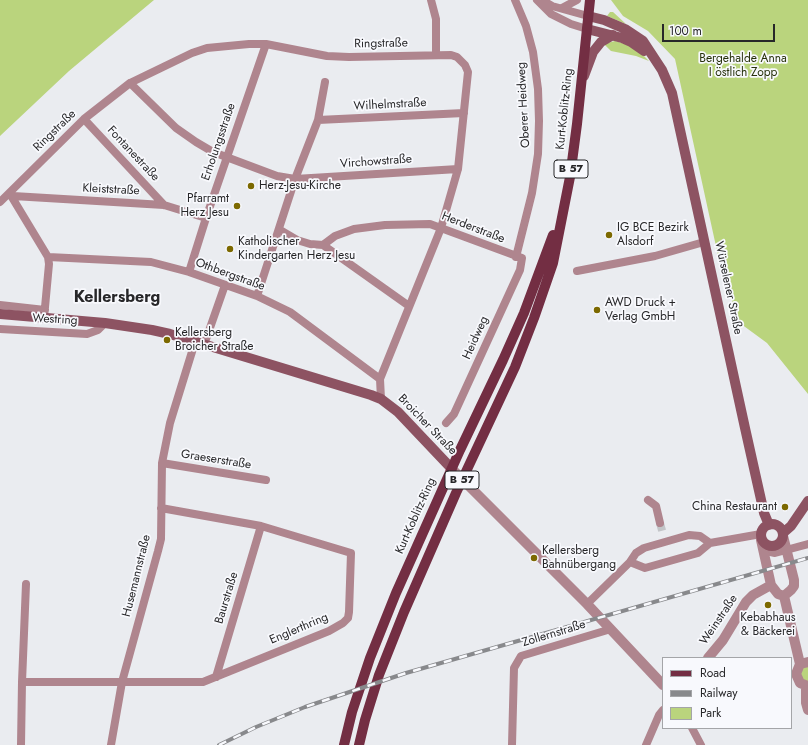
<!DOCTYPE html>
<meta charset="utf-8">
<style>
body{margin:0}
#map{position:relative;width:808px;height:745px;overflow:hidden;background:#eaecf0;font-family:Jost,sans-serif}
canvas{display:block}
.legend{position:absolute;left:662px;top:657px;width:130px;height:72px;box-sizing:border-box;background:#f8f9fd;border:1px solid #a4a5a8;margin:0;padding:5px 7px;list-style:none;font-size:12px;color:#272729}
.legend li{display:flex;align-items:center;gap:8px;height:20px}
.legend b{width:20px;border:1px solid #a4a5a8}
.scale{position:absolute;left:662px;top:24px;width:113px;height:18px;box-sizing:border-box;border:2px solid #272729;border-top:0;padding-left:5px;font-size:12px;line-height:14px;white-space:nowrap;color:#272729;-webkit-text-stroke:3px #f8f9fd;paint-order:stroke}
</style>
<div id="map">
<canvas width="808" height="745"></canvas>
<ul class="legend">
<li><b style="height:5px;background:#732e43"></b>Road</li>
<li><b style="height:5px;background:#88898c"></b>Railway</li>
<li><b style="height:11px;background:#bad47d"></b>Park</li>
</ul>
<div class="scale">100 m</div>
</div>
<script>
const g = document.querySelector('canvas').getContext('2d');
g.lineJoin = 'round';
function fill(path, color) { g.fillStyle = color; g.fill(path, 'evenodd'); }
const shape = rows => new Path2D(rows.map(r => 'M' + r).join(''));
function trace(path, color, width, dash) { g.strokeStyle = color; g.lineWidth = width; g.lineCap = dash ? 'butt' : 'round'; g.setLineDash(dash || []); g.stroke(path); }
function label(font, color, halo, rows, align = 'center') {
  g.font = font + ' Jost,sans-serif'; g.lineWidth = 3.5; g.setLineDash([]); g.textBaseline = 'middle'; g.strokeStyle = halo; g.fillStyle = color; for (const [text, x, y, turn = 0] of rows) {
    g.save(); g.translate(x, y); g.rotate((+turn || 0) * Math.PI / 180); g.textAlign = isNaN(turn) ? turn : align; if (halo) g.strokeText(text, 0, 0); g.fillText(text, 0, 0); g.restore();
  }
}
const green = shape([
 [0,0,154,0,69,71,0,136],
 [611,0,808,0,808,394,767,343,737,321,732,300,726,292,675,59,648,31,623,16],
 [610,12,613,12,626,24,607,16],
 [615,41,635,47,649,61,636,56,611,51,604,44],
 [808,665,808,683,803,682,800,671,801,669]
]);
const minorTunnel = shape([
 [660,523,663,534]
]);
const minor = shape([
 [431,0,436,19,436,55],
 [515,0,526,26,533,52,538,89,539,121,538,154,532,193,516,257],
 [537,0,551,14,571,24,587,29],
 [542,0,552,6,588,16],
 [562,8,577,0],
 [130,83,176,128,196,142,213,152,277,176,295,179,458,169],
 [84,119,164,205],
 [318,120,464,113],
 [10,194,48,257,49,264,44,318],
 [13,196,164,205,206,218],
 [0,202,84,119,130,83,192,53,207,48,249,44,266,44,327,56,349,57,451,55,457,57,465,65,468,72,458,169,441,228,380,379,381,399],
 [280,230,297,240,310,244,323,245,409,306],
 [323,245,335,236,354,229,385,225,430,224,522,258,520,270,454,414,446,423],
 [48,257,151,262,189,272,257,296,290,312,380,379],
 [577,271,655,256,704,242],
 [189,272,206,218,266,44],
 [257,296,295,179,318,120,325,82],
 [0,305,45,310],
 [0,329,87,334,98,330,105,323],
 [204,345,225,285],
 [162,463,266,480],
 [648,500,656,506,660,523],
 [763,548,766,551,775,553,808,544],
 [630,562,636,553,644,548,689,535,700,536,710,543],
 [587,604,630,562,645,568,698,553,710,543,761,534],
 [216,677,261,526],
 [22,682,203,682,329,631,343,623,348,618,349,612,351,553,261,526,161,508],
 [692,728,701,745],
 [21,745,22,682,26,584],
 [111,745,122,682,158,551,161,539,162,463,170,423,195,342],
 [512,745,514,668,521,656,611,629],
 [646,745,659,715,663,710]
]);
const tertiary = shape([
 [452,469,587,604,663,685],
 [783,536,794,580,794,586,791,590,784,596],
 [761,540,771,585,778,594,784,596],
 [784,596,800,664],
 [708,658,723,640,746,602,753,595,771,585],
 [808,662,800,664,796,674,800,683,808,686],
 [806,686,806,703,808,710]
]);
const secondary = shape([
 [588,16,604,20,625,29,643,41,662,70,672,93,745,428,764,513,769,525],
 [587,29,622,38,631,42,644,51],
 [584,76,593,52,601,42,613,35],
 [0,314,105,323,152,330,170,334,371,395,381,399,398,412,452,469],
 '761 535a11 11 0 1 1 22 0a11 11 0 1 1-22 0Z',
 [783,533,791,526,808,501]
]);
const primary = shape([
 [344,745,352,712,370,658,396,593,460,450,503,360,524,313,553,235],
 [359,745,365,720,379,675,404,612,456,493,515,367,534,318,553,263,570,177,577,124,590,0]
]);
const rail = shape([
 [219,745,256,727,305,707,406,673,808,558]
]);
const markers = [
 [251,186,4,"#7c6900"],
 [237,206,4,"#7c6900"],
 [609,235,4,"#7c6900"],
 [230,249,4,"#7c6900"],
 [597,310,4,"#7c6900"],
 [167,340,4,"#7c6900"],
 [785,507,4,"#7c6900"],
 [534,558,4,"#7c6900"],
 [768,605,4,"#7c6900"]
];
const shields = [
 [571,169,34],
 [462,480,34]
];
const shieldNames = [
 ["B 57",571,169],
 ["B 57",462,480]
];
const streetNames = [
 ["Ringstraße",381,44,-1],
 ["Wilhelmstraße",390,105,-3],
 ["Oberer Heidweg",524,105,-93],
 ["Kurt-Koblitz-Ring",565,109,-84],
 ["Ringstraße",55,131,-44],
 ["Erholungsstraße",219,142,-71],
 ["Fontanestraße",133,154,47],
 ["Virchowstraße",376,162,-4],
 ["Kleiststraße",111,190,3],
 ["Herderstraße",473,228,21],
 ["Othbergstraße",230,275,20],
 ["Würselener Straße",728,288,78],
 ["Westring",55,320,3],
 ["Heidweg",476,338,-66],
 ["Broicher Straße",427,425,46],
 ["Graeserstraße",216,460,9],
 ["Kurt-Koblitz-Ring",416,516,-66],
 ["Husemannstraße",137,576,-76],
 ["Baurstraße",227,598,-73],
 ["Weinstraße",719,620,-56],
 ["Englerthring",299,629,-23],
 ["Zollernstraße",554,634,-17]
];
const parkNames = [
 ["Bergehalde Anna",743,59],
 ["I östlich Zopp",743,73]
];
const poiNames = [
 ["Herz-Jesu-Kirche",259,186],
 ["Pfarramt",229,199,"right"],
 ["Herz Jesu",229,213,"right"],
 ["IG BCE Bezirk",617,228],
 ["Alsdorf",617,242],
 ["Katholischer",238,242],
 ["Kindergarten Herz Jesu",238,256],
 ["AWD Druck +",605,303],
 ["Verlag GmbH",605,317],
 ["Kellersberg",175,333],
 ["Broicher Straße",175,347],
 ["China Restaurant",777,507,"right"],
 ["Kellersberg",542,551],
 ["Bahnübergang",542,565],
 ["Kebabhaus",768,618,"center"],
 ["& Bäckerei",768,632,"center"]
];
const districtNames = [
 ["Kellersberg",117,298]
];
fill(green, '#bad47d');
trace(minorTunnel, '#c3c5c8', 8, [8, 4]);
trace(minor, '#af858e', 8);
trace(tertiary, '#af858e', 10);
trace(secondary, '#8d5362', 10);
trace(primary, '#732e43', 10);
trace(rail, '#88898c', 4);
trace(rail, '#f8f9fd', 2.5, [8]);
for (const [x, y, r, color] of markers) { const dot = new Path2D(); dot.arc(x, y, r, 0, 2 * Math.PI); g.fillStyle = color; g.fill(dot); trace(dot, '#f8f9fd', 1.5); }
for (const [x, y, w] of shields) { const box = new Path2D(); box.roundRect(x - w / 2, y - 9, w, 18, 3); g.fillStyle = '#f8f9fd'; g.fill(box); trace(box, '#272729', 1); }
label('bold 11px', '#272729', null, shieldNames);
label('12px', '#272729', '#f8f9fd', streetNames);
label('12px', '#27310b', '#f8f9fd', parkNames);
label('12px', '#272729', '#f8f9fd', poiNames, 'left');
label('bold 16px', '#272729', '#f8f9fd', districtNames);
</script>
